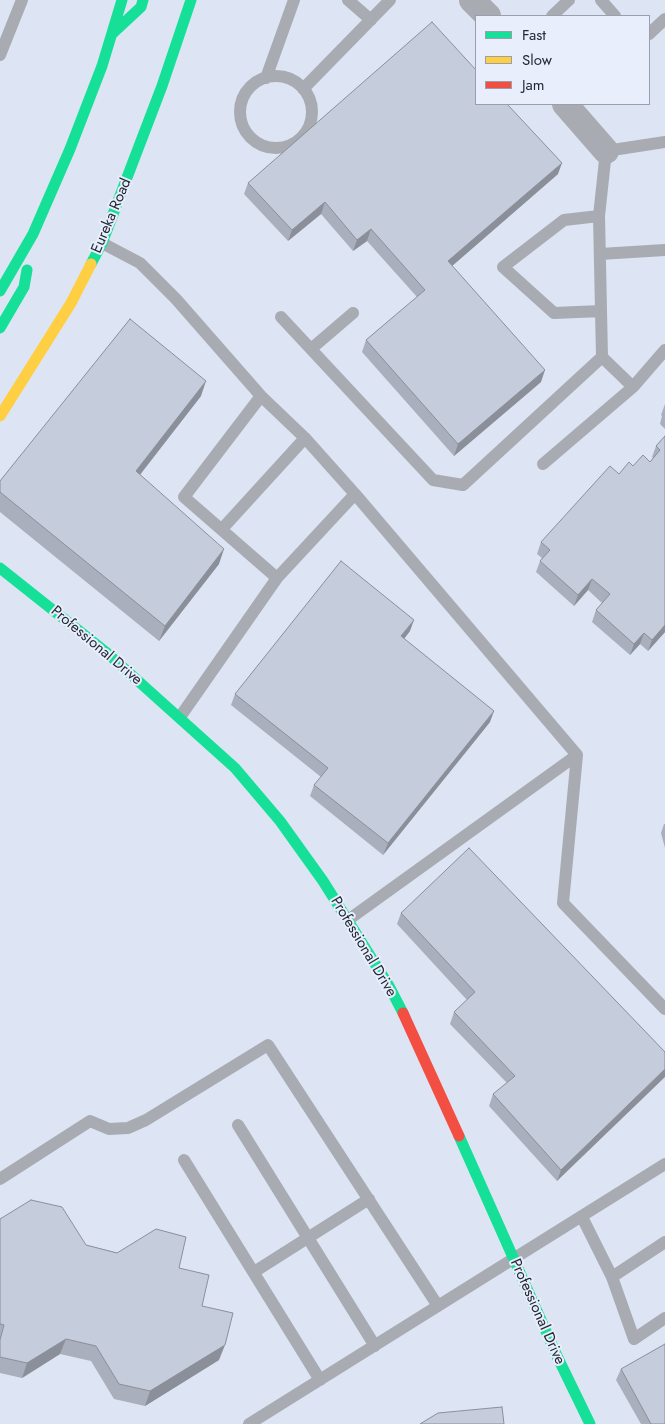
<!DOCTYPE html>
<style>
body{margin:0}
#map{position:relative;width:665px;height:1424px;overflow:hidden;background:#dde4f3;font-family:Jost,sans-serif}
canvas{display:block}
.legend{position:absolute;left:475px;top:15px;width:175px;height:90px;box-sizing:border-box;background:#e8eefc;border:1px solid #999fac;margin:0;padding:6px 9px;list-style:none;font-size:15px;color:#232935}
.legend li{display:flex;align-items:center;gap:10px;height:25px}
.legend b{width:25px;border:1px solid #999fac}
</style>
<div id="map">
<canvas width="665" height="1424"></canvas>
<ul class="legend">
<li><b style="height:6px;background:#16e098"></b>Fast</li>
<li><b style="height:6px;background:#ffcf43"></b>Slow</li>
<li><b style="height:6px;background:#f24e42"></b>Jam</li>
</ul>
</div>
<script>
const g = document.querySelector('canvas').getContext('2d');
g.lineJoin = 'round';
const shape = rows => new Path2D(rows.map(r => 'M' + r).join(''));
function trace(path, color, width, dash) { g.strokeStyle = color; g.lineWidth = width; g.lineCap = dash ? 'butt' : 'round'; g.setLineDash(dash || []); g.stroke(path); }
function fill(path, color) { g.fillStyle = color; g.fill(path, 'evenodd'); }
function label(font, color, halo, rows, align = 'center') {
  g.font = font + ' Jost,sans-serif'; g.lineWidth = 4; g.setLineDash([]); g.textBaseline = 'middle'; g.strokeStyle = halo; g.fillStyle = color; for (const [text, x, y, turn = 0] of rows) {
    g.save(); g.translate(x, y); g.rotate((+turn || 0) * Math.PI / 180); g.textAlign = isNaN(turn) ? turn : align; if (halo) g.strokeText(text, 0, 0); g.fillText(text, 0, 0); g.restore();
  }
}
const lane = shape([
 [348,0,371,20],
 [601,0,615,16],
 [552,16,569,0],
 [649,34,665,19],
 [0,55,22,0],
 '240 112a36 36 0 1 1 72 0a36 36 0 1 1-72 0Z',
 [266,78,294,0],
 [303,89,390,0],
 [599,216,564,220,503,267,554,313,601,311],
 [102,243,140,263,176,299,261,396,305,438],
 [600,254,665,250],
 [281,317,433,480,463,485,602,357,599,216,606,151,665,142],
 [311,349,353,313],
 [602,357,633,387,665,350],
 [543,464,633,387],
 [222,529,305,438,355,494],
 [277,578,355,494,577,755,348,920],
 [180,717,277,578,184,497,261,396],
 [577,755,563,903,665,1009],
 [238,1125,375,1346],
 [184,1160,320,1380],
 [0,1179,90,1121,109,1129,128,1128,146,1120,268,1045,438,1306],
 [582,1217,612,1277,665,1242],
 [254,1272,369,1199],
 [612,1277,634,1339,665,1318],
 [249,1424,665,1164]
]);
const street = shape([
 [472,0,488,16],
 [565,104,606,151]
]);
const fast = shape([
 [113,33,141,7,143,0],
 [91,264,102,243,162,86,191,0],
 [0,291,33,234,70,149,102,66,122,0],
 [0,328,24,287,27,270],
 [0,568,107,653,235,768,280,821,323,881,389,986,403,1013],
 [459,1136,557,1356,590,1424]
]);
const slow = shape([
 [0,416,71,303,91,264]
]);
const jam = shape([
 [403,1013,459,1136]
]);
const wall = shape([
 [558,174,452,266,541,382,454,456,362,352,366,340,417,297,367,241,353,251,321,214,288,241,244,194,248,183],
 [201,396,140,475,219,564,159,641,0,512,0,481],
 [665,404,665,429,660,424,662,416,661,415],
 [665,436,665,632,648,651,640,644,630,655,592,622,596,610,602,603,588,590,574,606,536,572,540,561,542,558,537,554,541,542,619,474,633,466,650,462,653,458,652,457,656,446],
 [410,631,404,639,490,722,383,855,310,796,314,785,321,777,231,705,235,694],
 [664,824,665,824,665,848,661,833],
 [401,913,665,1052,557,1181,489,1106,493,1094,507,1083,450,1024,454,1012,467,1000,397,924],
 [0,1219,86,1245,179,1268,219,1360,145,1406,114,1399,91,1361,60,1354,22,1378,0,1373],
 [621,1369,665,1424,641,1424,616,1380]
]);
const shadedWall = shape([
 [562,163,558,174,444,273,448,261],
 [325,202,321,214,288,241,292,230],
 [371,229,367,241,353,251,357,240],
 [545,370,541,382,454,456,458,444],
 [206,381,201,396,131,486,136,471],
 [224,549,219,564,159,641,165,626],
 [592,579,588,590,574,606,578,595],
 [414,620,410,631,397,648,401,636],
 [665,625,665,632,648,651,652,640],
 [644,633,640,644,630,655,634,644],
 [494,711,490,722,383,855,388,843],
 [665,1069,665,1077,557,1181,561,1170],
 [66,1339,60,1354,22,1378,27,1363],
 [225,1345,219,1360,145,1406,150,1391]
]);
const building = shape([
 [432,22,476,70,476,104,507,104,562,163,448,261,545,370,458,444,366,340,425,290,371,229,357,240,325,202,292,230,248,183,432,22],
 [130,319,206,381,136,471,224,549,165,626,0,492,0,481,130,319],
 [665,436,665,625,652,640,644,633,634,644,596,610,610,594,592,579,578,595,540,561,550,550,541,542,610,466,619,474,629,462,633,466,643,455,650,462,660,450,656,446,665,436],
 [341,561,414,620,401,636,494,711,388,843,314,785,328,768,235,694,341,561],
 [469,848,665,1052,665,1069,561,1170,493,1094,515,1076,454,1012,475,992,401,913,469,848],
 [31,1200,62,1207,86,1245,117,1253,156,1229,186,1237,179,1268,209,1275,202,1306,233,1313,225,1345,150,1391,119,1384,96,1346,66,1339,27,1363,0,1357,0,1340,4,1325,0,1324,0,1219,31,1200],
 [665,1344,665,1424,651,1424,621,1369,665,1344],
 [502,1407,504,1424,420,1424,438,1413,502,1407]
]);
const streetNames = [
 ["Eureka Road",112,216,-67],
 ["Professional Drive",96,646,40],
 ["Professional Drive",363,947,59],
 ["Professional Drive",537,1312,66]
];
trace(lane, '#a8abb2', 12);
trace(street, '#a8abb2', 26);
trace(fast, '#16e098', 11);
trace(slow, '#ffcf43', 11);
trace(jam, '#f24e42', 11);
fill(wall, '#a9afbd');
fill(shadedWall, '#8a8f9a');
fill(building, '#c5ccdc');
trace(building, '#8a8f9a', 1);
label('15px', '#232935', '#e8eefc', streetNames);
</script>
